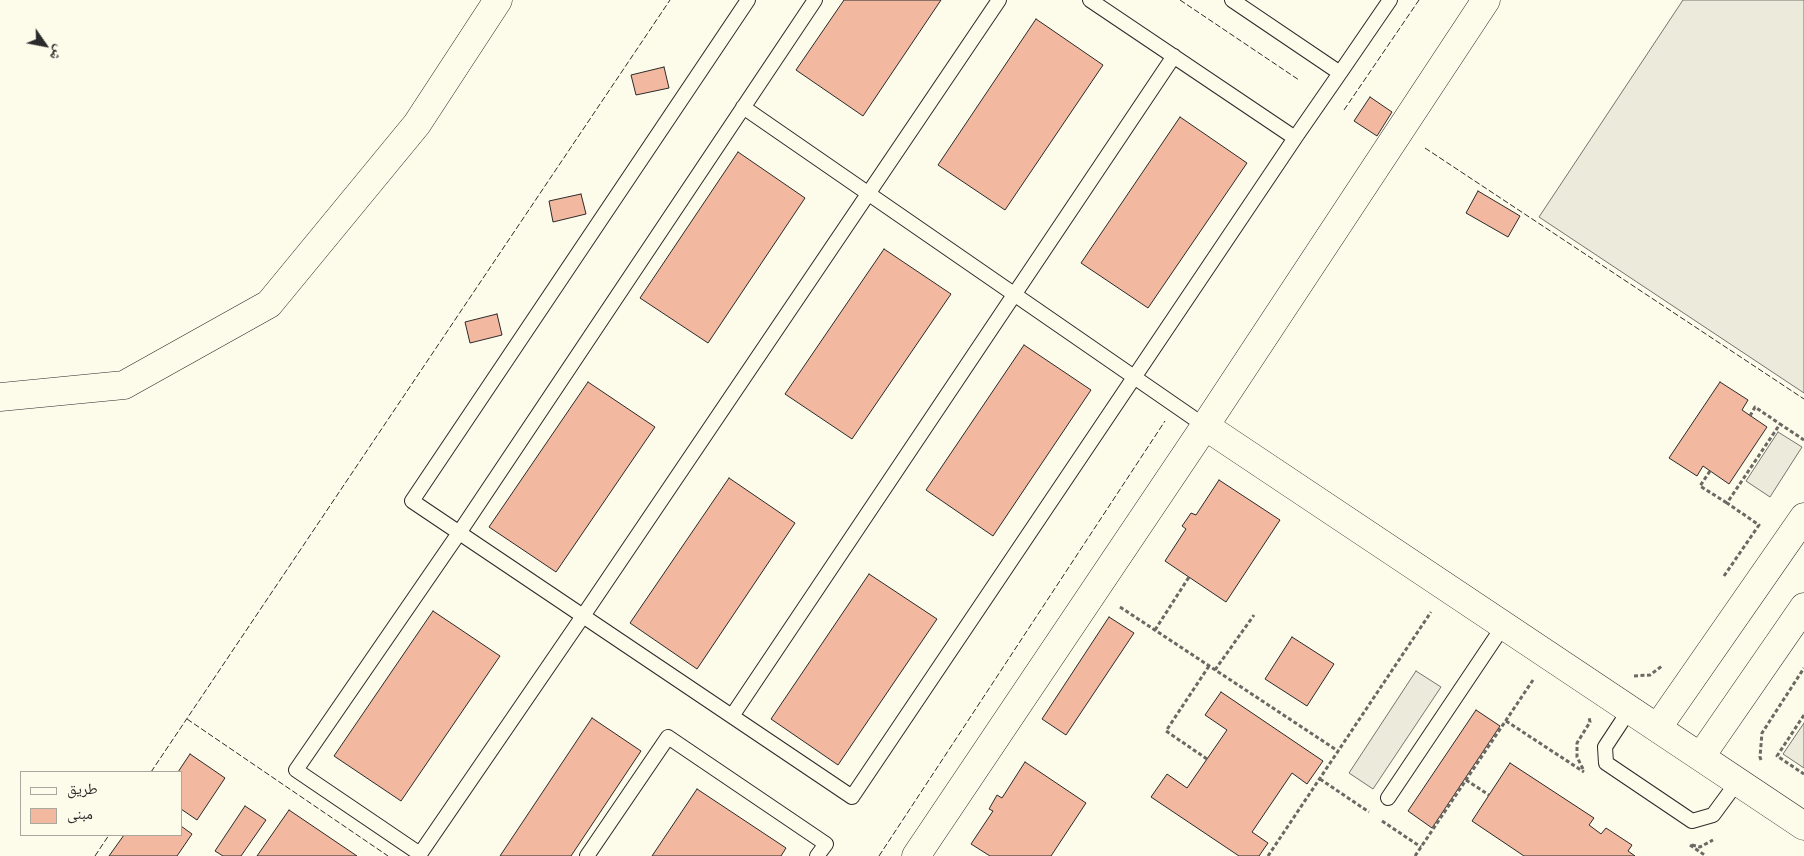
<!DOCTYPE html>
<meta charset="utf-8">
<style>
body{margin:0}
#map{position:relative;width:1804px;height:856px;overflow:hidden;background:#fdfbea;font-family:Inter,"Noto Naskh Arabic",sans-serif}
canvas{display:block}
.legend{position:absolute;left:20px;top:771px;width:162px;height:65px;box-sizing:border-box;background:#fdfbea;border:1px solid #a9a89e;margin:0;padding:6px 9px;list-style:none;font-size:15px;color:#2b2b2b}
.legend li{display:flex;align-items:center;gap:10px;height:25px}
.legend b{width:25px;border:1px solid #a9a89e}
.north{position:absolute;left:20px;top:20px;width:50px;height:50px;-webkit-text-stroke:4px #fdfbea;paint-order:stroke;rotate:123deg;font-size:14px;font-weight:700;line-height:20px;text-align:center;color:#2b2b2b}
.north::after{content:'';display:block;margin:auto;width:18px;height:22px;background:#2b2b2b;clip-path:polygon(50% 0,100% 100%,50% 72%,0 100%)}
</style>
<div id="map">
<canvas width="1804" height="856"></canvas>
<ul class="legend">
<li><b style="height:6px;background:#fdfbea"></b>طريق</li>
<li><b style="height:14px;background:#f2b8a0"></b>مبنى</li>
</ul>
<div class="north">ش</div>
</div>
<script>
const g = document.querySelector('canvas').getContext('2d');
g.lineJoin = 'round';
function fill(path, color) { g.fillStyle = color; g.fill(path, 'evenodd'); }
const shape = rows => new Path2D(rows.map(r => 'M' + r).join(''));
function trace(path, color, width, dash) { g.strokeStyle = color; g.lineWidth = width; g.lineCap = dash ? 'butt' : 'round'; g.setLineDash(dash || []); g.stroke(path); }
const green = shape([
 [1804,723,1804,768,1783,754,1804,723]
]);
const parking = shape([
 [1683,0,1804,0,1804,393,1539,217,1683,0],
 [1778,432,1802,447,1770,497,1746,481,1778,432],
 [1416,671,1441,687,1373,789,1349,773,1416,671]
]);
const building = shape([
 [844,0,941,0,863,116,796,70,844,0],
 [1036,19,1103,65,1005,210,938,165,1036,19],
 [664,67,669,88,636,95,631,75,664,67],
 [1370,97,1392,112,1377,136,1354,121,1370,97],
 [1180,117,1247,163,1148,308,1081,263,1180,117],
 [738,152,805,198,708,343,640,298,738,152],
 [1478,191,1520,216,1508,237,1466,213,1478,191],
 [581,194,586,214,553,222,549,201,581,194],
 [884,249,951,294,852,439,785,394,884,249],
 [497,314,502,335,470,343,465,322,497,314],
 [1024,345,1091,390,993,536,926,490,1024,345],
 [588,382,655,427,556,572,489,527,588,382],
 [1720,382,1748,400,1742,410,1767,427,1729,484,1703,466,1697,476,1669,458,1720,382],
 [729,478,795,523,697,669,630,623,729,478],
 [1219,480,1280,520,1226,602,1165,561,1186,529,1182,526,1187,519,1191,513,1196,515,1219,480],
 [869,574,937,619,838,765,771,719,869,574],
 [433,611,500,656,401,801,334,756,433,611],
 [1109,617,1134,633,1066,735,1042,719,1109,617],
 [1292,637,1334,664,1307,706,1265,679,1292,637],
 [1221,692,1323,761,1307,784,1292,773,1252,832,1268,843,1259,856,1239,856,1151,797,1167,774,1187,788,1227,730,1205,715,1221,692],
 [1476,710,1500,726,1432,828,1408,811,1476,710],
 [592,718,641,751,571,856,500,856,592,718],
 [190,754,225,778,197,820,181,809,181,772,178,772,190,754],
 [1025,762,1086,803,1051,856,990,856,971,844,993,811,989,809,997,795,1002,798,1025,762],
 [1510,763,1594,818,1589,825,1601,834,1606,828,1632,845,1628,851,1635,856,1524,856,1472,821,1510,763],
 [697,789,786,848,781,856,652,856,697,789],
 [245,806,266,820,241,856,223,856,215,851,245,806],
 [289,810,357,856,257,856,289,810],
 [181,826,192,834,177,856,109,856,124,835,181,835,181,826]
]);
const path = shape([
 [1750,416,1755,407,1780,424],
 [1710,471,1700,486,1727,503],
 [1724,576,1759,525,1727,503,1780,424,1804,440],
 [1120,607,1338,751],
 [1155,630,1189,577],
 [1215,670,1254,615],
 [1634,676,1650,675,1662,666],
 [1804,715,1777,756,1804,774],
 [1506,721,1584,772],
 [1207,759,1166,731,1209,666],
 [1761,760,1760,757,1762,733,1804,668],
 [1583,769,1577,757,1577,743,1590,722,1589,717],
 [1320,779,1369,812],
 [1466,780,1489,795],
 [1382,821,1421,847],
 [1690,845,1706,856],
 [1692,845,1700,847,1713,840],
 [1268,856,1431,612],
 [1415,856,1533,680]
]);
const lane = shape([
 [748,0,412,501,852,797,1295,138,1090,0],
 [815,0,459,533,296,770,420,854,583,616,999,0],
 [1232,0,1340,73,1390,0],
 [743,107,1205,426],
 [1295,138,1340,73],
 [1630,709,1605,747,1606,763,1692,821,1713,815,1738,781],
 [732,716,1174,56],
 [1388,798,1504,625],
 [587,856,668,737,826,844,817,856]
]);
const street = shape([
 [0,397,124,385,269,304,417,124,498,0],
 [1205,426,1804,826],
 [1658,727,1804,517],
 [1701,756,1804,607],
 [916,856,1205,426,1486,0]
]);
const fence = shape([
 [1180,0,1299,80],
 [1344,110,1419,0],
 [1425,148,1804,399],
 [187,719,388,856],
 [151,772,670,0],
 [95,856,109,835],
 [879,856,1165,421]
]);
fill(green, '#ecebdb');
trace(green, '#74746e', 1);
fill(parking, '#eceadb');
trace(parking, '#74746e', 1);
fill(building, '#f2b8a0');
trace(building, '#2b2b2b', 1);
trace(lane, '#2b2b2b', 16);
trace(street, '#2b2b2b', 29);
trace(path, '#6a6964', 3, [4, 2.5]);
trace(lane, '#fdfbea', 14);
trace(street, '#fdfbea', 28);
trace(fence, '#2b2b2b', 1, [6, 2.5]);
</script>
